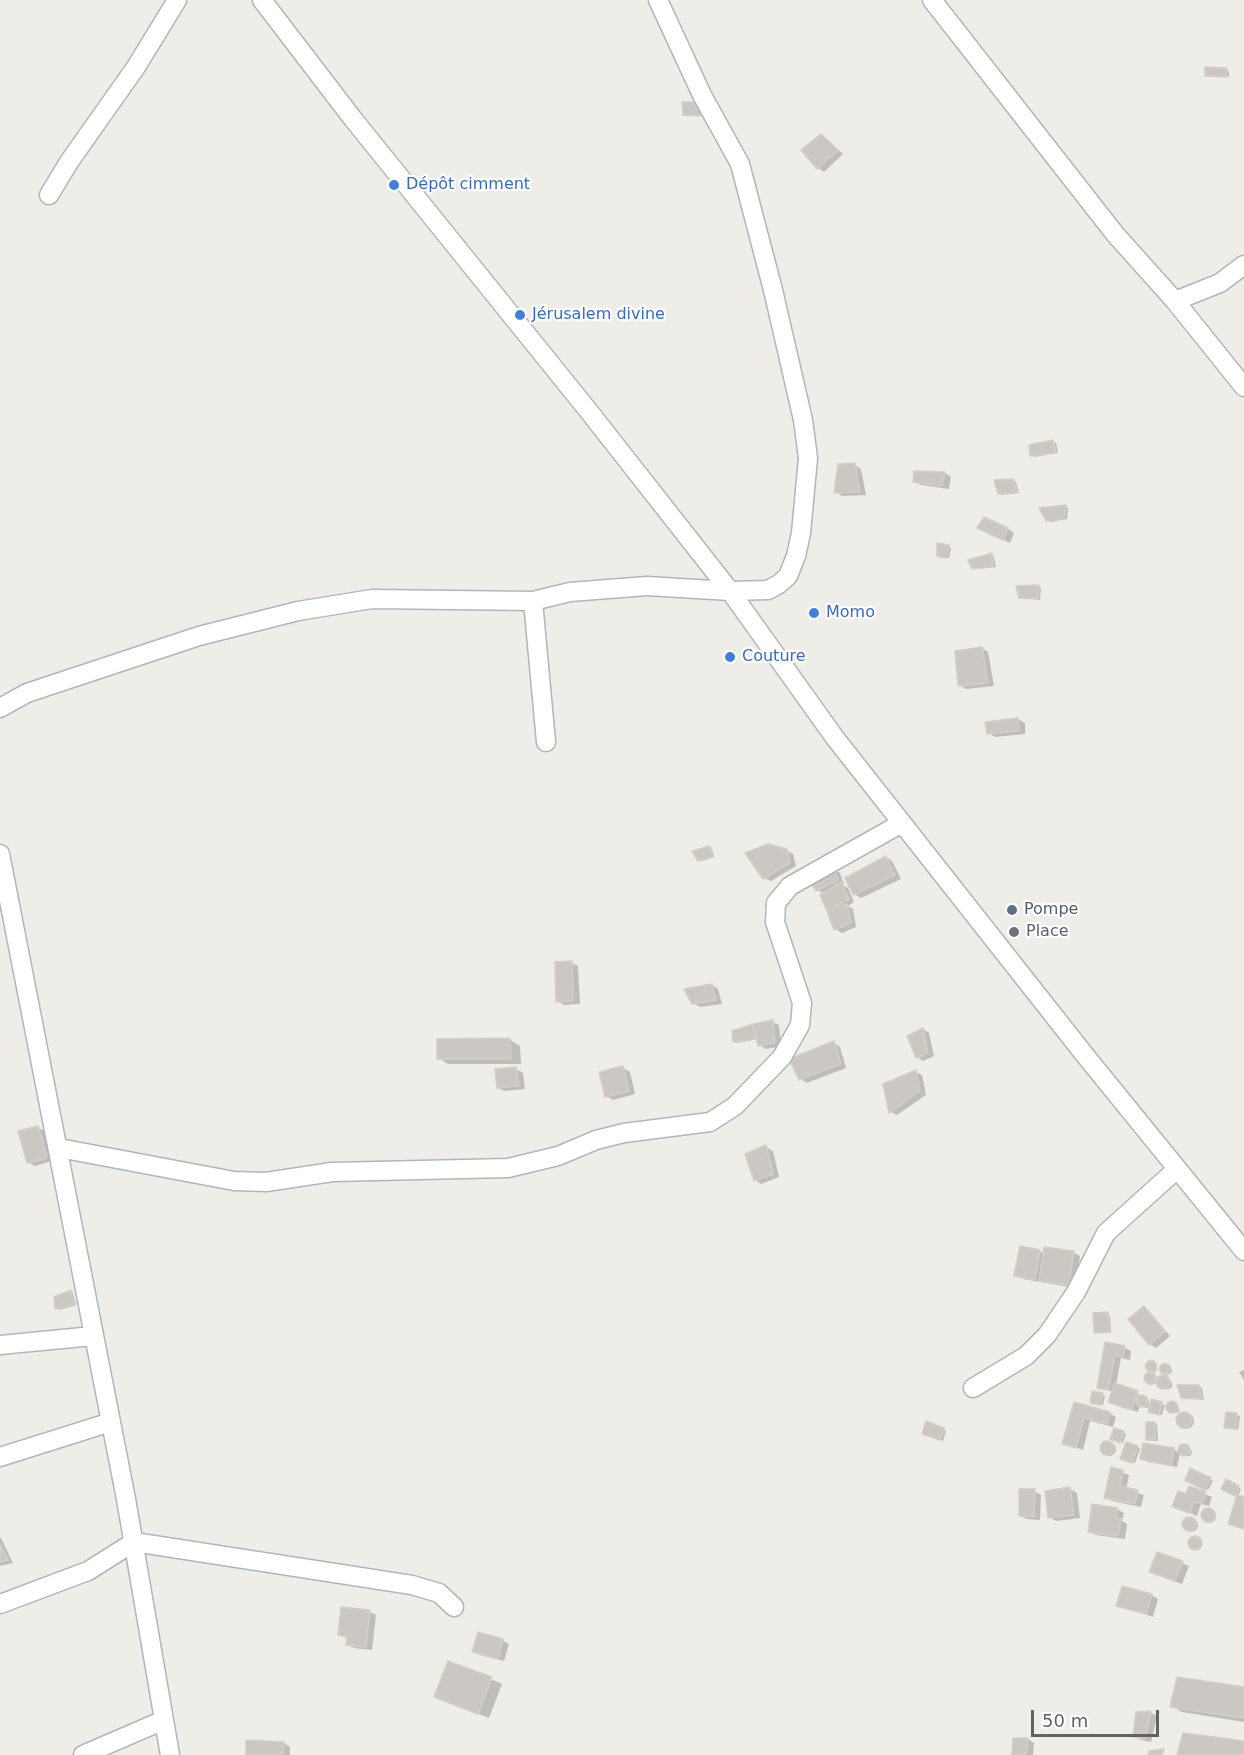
<!DOCTYPE html>
<meta charset="utf-8">
<style>
body{margin:0}
#map{position:relative;width:1244px;height:1755px;overflow:hidden;background:#efede8;font-family:"DejaVu Sans",sans-serif}
canvas{display:block}
.scale{position:absolute;left:1031px;top:1710px;width:128px;height:27px;box-sizing:border-box;border:3px solid #5f6366;border-top:0;padding-left:8px;font-size:18px;line-height:21px;white-space:nowrap;color:#5f6366;-webkit-text-stroke:4px #fff;paint-order:stroke}
</style>
<div id="map">
<canvas width="1244" height="1755"></canvas>
<div class="scale">50 m</div>
</div>
<script>
const g = document.querySelector('canvas').getContext('2d');
g.lineJoin = 'round';
function fill(path, color) { g.fillStyle = color; g.fill(path, 'evenodd'); }
const shape = rows => new Path2D(rows.map(r => 'M' + r).join(''));
function trace(path, color, width, dash) { g.strokeStyle = color; g.lineWidth = width; g.lineCap = dash ? 'butt' : 'round'; g.setLineDash(dash || []); g.stroke(path); }
function label(font, color, halo, rows, align = 'center') {
  g.font = font + ' "DejaVu Sans",sans-serif'; g.lineWidth = 4.5; g.setLineDash([]); g.textBaseline = 'middle'; g.strokeStyle = halo; g.fillStyle = color; for (const [text, x, y, turn = 0] of rows) {
    g.save(); g.translate(x, y); g.rotate((+turn || 0) * Math.PI / 180); g.textAlign = isNaN(turn) ? turn : align; if (halo) g.strokeText(text, 0, 0); g.fillText(text, 0, 0); g.restore();
  }
}
const shadow = shape([
 [1227,70,1229,71,1229,77,1206,75],
 [821,136,843,154,824,172,818,168],
 [1053,442,1056,443,1058,453,1034,457,1031,455],
 [855,465,861,469,866,495,842,496,836,492],
 [945,473,951,477,949,489,921,485,915,482],
 [1013,480,1016,482,1019,493,1002,495,999,493],
 [1065,506,1068,508,1067,519,1050,522,1047,520],
 [1008,529,1014,533,1010,543,986,531],
 [948,546,951,548,949,558,938,556],
 [992,555,994,557,996,567,976,569,973,567],
 [1039,586,1041,588,1040,600,1020,597],
 [982,648,988,652,994,686,966,689,959,685],
 [1018,719,1025,723,1025,734,995,737,989,733,987,723],
 [709,847,712,849,714,857,702,861,699,860],
 [786,850,793,854,796,866,771,881,764,878],
 [886,857,892,861,901,879,861,898,854,894],
 [833,869,840,873,844,884,842,885,848,888,854,902,848,906,853,909,856,927,842,933,835,929,822,896,825,894,817,890],
 [572,963,578,966,580,1004,564,1005,558,1001],
 [712,985,718,989,722,1004,700,1007,693,1003],
 [772,1022,779,1025,781,1046,766,1049,759,1045,758,1039,737,1043,734,1041,753,1026],
 [923,1029,929,1033,934,1056,923,1061,917,1057],
 [510,1040,520,1046,521,1064,448,1064,438,1058],
 [834,1043,840,1047,846,1068,807,1083,800,1079],
 [623,1068,630,1072,635,1094,613,1100,606,1096],
 [516,1069,523,1073,525,1089,505,1091,498,1088],
 [916,1072,922,1075,926,1095,897,1115,891,1112],
 [38,1128,45,1131,52,1161,35,1166,28,1162],
 [766,1147,773,1151,779,1177,761,1184,755,1180],
 [1040,1251,1044,1254,1073,1252,1080,1256,1075,1288,1023,1279,1016,1275],
 [71,1291,73,1293,76,1305,59,1310,57,1308],
 [1144,1308,1150,1312,1170,1336,1156,1348,1150,1344],
 [1107,1314,1110,1316,1111,1333,1095,1332],
 [1106,1344,1125,1348,1131,1351,1130,1360,1121,1358,1116,1385,1143,1396,1143,1398,1149,1401,1150,1406,1146,1408,1140,1405,1138,1412,1117,1405,1113,1392,1098,1387],
 [1148,1364,1158,1369,1153,1374,1159,1380,1162,1378,1169,1381,1172,1382,1172,1387,1169,1389,1164,1389,1159,1382,1152,1385,1149,1383,1145,1379,1146,1374,1152,1372,1148,1368],
 '1162 1370a5 5 0 1 1 10 0a5 5 0 1 1-10 0Z',
 [1244,1370,1244,1380,1239,1372],
 [1199,1386,1202,1388,1204,1400,1182,1397],
 [1102,1394,1105,1396,1103,1405,1094,1404],
 [1152,1401,1165,1405,1162,1415,1152,1413],
 [1171,1402,1177,1405,1180,1411,1176,1413,1168,1408],
 [1075,1404,1109,1413,1116,1417,1113,1427,1090,1421,1083,1450,1064,1443],
 [1227,1413,1240,1416,1238,1430,1226,1427],
 '1178 1421a8 8 0 1 1 16 0a8 8 0 1 1-16 0Z',
 [927,1423,946,1431,943,1441,926,1434],
 [1155,1424,1157,1425,1158,1441,1151,1441,1148,1439],
 [1115,1429,1126,1434,1123,1443,1114,1440],
 '1102 1449a7 7 0 1 1 14 0a7 7 0 1 1-14 0Z',
 [1183,1445,1191,1449,1192,1453,1190,1456,1188,1456,1181,1452,1181,1446],
 [1138,1447,1140,1449,1135,1463,1125,1460],
 [1173,1449,1180,1453,1177,1467,1148,1462,1142,1459],
 [1112,1469,1129,1475,1126,1489,1144,1495,1141,1507,1112,1501,1106,1497],
 [1191,1470,1213,1481,1208,1490,1187,1480],
 [1226,1481,1241,1489,1238,1496,1223,1489],
 [1190,1488,1212,1497,1209,1506,1201,1504,1197,1516,1174,1506,1187,1496],
 [1070,1489,1077,1493,1080,1518,1056,1521,1049,1517],
 [1034,1491,1041,1495,1040,1520,1027,1519,1020,1516],
 [1117,1509,1124,1513,1122,1521,1127,1524,1125,1539,1096,1535,1090,1531],
 '1202 1516a7 7 0 1 1 14 0a7 7 0 1 1-14 0Z',
 '1184 1525a7 7 0 1 1 14 0a7 7 0 1 1-14 0Z',
 '1190 1544a6 6 0 1 1 12 0a6 6 0 1 1-12 0Z',
 [0,1538,1,1538,13,1563,0,1566],
 [1158,1553,1189,1566,1182,1584,1157,1575],
 [1151,1595,1158,1599,1153,1617,1118,1605],
 [370,1612,376,1615,372,1650,354,1648,347,1644,348,1639,340,1635],
 [502,1640,509,1644,504,1661,480,1655,474,1652],
 [449,1663,491,1679,502,1684,489,1718,446,1702,436,1697],
 [1244,1688,1244,1722,1182,1712,1172,1706],
 [1151,1713,1157,1716,1151,1742,1141,1740,1135,1737,1138,1714],
 [1014,1739,1028,1739,1034,1743,1033,1755,1013,1755],
 [284,1743,290,1747,290,1755,247,1755]
]);
const building = shape([
 [1205,67,1227,68,1227,77,1205,76,1205,67],
 [682,102,700,102,700,116,683,115,682,102],
 [821,134,838,150,817,169,801,150,821,134],
 [1053,440,1056,452,1030,456,1029,445,1053,440],
 [855,463,860,492,834,493,838,464,855,463],
 [914,471,945,472,942,486,913,482,914,471],
 [1013,479,1017,492,998,494,994,480,1013,479],
 [1066,505,1064,518,1046,521,1039,508,1066,505],
 [984,517,1008,528,1003,540,977,528,984,517],
 [937,543,949,545,946,558,937,556,937,543],
 [992,553,993,566,972,569,968,560,992,553],
 [1039,585,1038,599,1019,598,1016,586,1039,585],
 [982,647,988,683,958,686,955,651,982,647],
 [1018,718,1019,731,987,734,985,722,1018,718],
 [768,844,787,849,790,863,763,879,745,853,768,844],
 [710,846,712,856,698,861,692,851,710,846],
 [886,856,895,875,853,895,845,878,886,856],
 [833,867,838,880,816,891,809,880,833,867],
 [841,882,849,899,827,911,820,895,841,882],
 [847,904,851,923,834,930,827,911,847,904],
 [572,961,573,1001,556,1002,555,962,572,961],
 [712,984,716,1000,692,1004,684,989,712,984],
 [773,1020,775,1043,758,1046,753,1024,773,1020],
 [753,1024,755,1039,733,1042,732,1031,753,1024],
 [923,1028,928,1053,916,1058,907,1036,923,1028],
 [510,1038,511,1059,437,1059,437,1039,510,1038],
 [834,1041,841,1064,799,1080,789,1059,834,1041],
 [623,1066,629,1091,605,1097,599,1072,623,1066],
 [516,1067,519,1086,497,1088,495,1069,516,1067],
 [916,1070,920,1091,889,1113,883,1084,916,1070],
 [38,1126,47,1158,27,1163,18,1131,38,1126],
 [766,1145,773,1174,754,1181,745,1154,766,1145],
 [1020,1246,1040,1250,1035,1280,1014,1276,1020,1246],
 [1044,1247,1074,1251,1069,1285,1039,1281,1044,1247],
 [71,1290,74,1304,55,1309,54,1297,71,1290],
 [1144,1306,1165,1332,1149,1345,1128,1319,1144,1306],
 [1108,1312,1109,1332,1094,1333,1093,1313,1108,1312],
 [1105,1342,1125,1346,1123,1357,1115,1356,1108,1390,1097,1388,1105,1342],
 '1145.5 1366a5.5 5.5 0 1 1 11 0a5.5 5.5 0 1 1-11 0Z',
 '1159.5 1369a5.5 5.5 0 1 1 11 0a5.5 5.5 0 1 1-11 0Z',
 '1144 1378a6 6 0 1 1 12 0a6 6 0 1 1-12 0Z',
 '1156 1382a7 7 0 1 1 14 0a7 7 0 1 1-14 0Z',
 [1115,1383,1138,1391,1131,1410,1108,1402,1115,1383],
 [1177,1385,1199,1385,1202,1399,1181,1398,1177,1385],
 [1092,1391,1103,1393,1100,1405,1090,1403,1092,1391],
 '1136 1401a6 6 0 1 1 12 0a6 6 0 1 1-12 0Z',
 [1151,1399,1162,1402,1159,1415,1148,1412,1151,1399],
 '1166 1407a6 6 0 1 1 12 0a6 6 0 1 1-12 0Z',
 [1074,1402,1110,1412,1107,1424,1084,1418,1076,1448,1062,1444,1074,1402],
 '1176 1420a8 8 0 1 1 16 0a8 8 0 1 1-16 0Z',
 [1226,1412,1237,1413,1236,1429,1224,1428,1226,1412],
 [926,1421,944,1428,940,1440,922,1434,926,1421],
 [1146,1422,1155,1422,1155,1440,1146,1440,1146,1422],
 [1114,1428,1124,1431,1120,1443,1110,1439,1114,1428],
 '1100 1448a7 7 0 1 1 14 0a7 7 0 1 1-14 0Z',
 [1126,1442,1138,1446,1132,1463,1120,1459,1126,1442],
 [1143,1443,1174,1448,1171,1465,1140,1459,1143,1443],
 '1178 1450a6 6 0 1 1 12 0a6 6 0 1 1-12 0Z',
 [1111,1467,1123,1470,1120,1486,1138,1490,1135,1504,1104,1498,1111,1467],
 [1190,1468,1211,1478,1205,1490,1185,1480,1190,1468],
 [1226,1479,1239,1486,1235,1496,1221,1489,1226,1479],
 [1189,1486,1206,1492,1202,1504,1194,1501,1190,1513,1172,1507,1178,1491,1186,1494,1189,1486],
 [1070,1487,1074,1515,1048,1518,1045,1491,1070,1487],
 [1019,1489,1035,1489,1034,1517,1019,1516,1019,1489],
 [1237,1495,1244,1497,1244,1529,1228,1524,1237,1495],
 [1092,1504,1118,1508,1116,1518,1121,1519,1118,1536,1088,1532,1092,1504],
 '1201 1515a7 7 0 1 1 14 0a7 7 0 1 1-14 0Z',
 '1182 1524a7 7 0 1 1 14 0a7 7 0 1 1-14 0Z',
 '1188 1543a7 7 0 1 1 14 0a7 7 0 1 1-14 0Z',
 [0,1544,8,1560,0,1562,0,1544],
 [1157,1552,1183,1561,1175,1581,1149,1572,1157,1552],
 [1122,1586,1152,1594,1146,1614,1116,1606,1122,1586],
 [341,1607,370,1610,366,1647,346,1645,347,1637,338,1635,341,1607],
 [478,1632,503,1639,498,1659,472,1652,478,1632],
 [448,1661,492,1677,478,1714,434,1697,448,1661],
 [1177,1677,1244,1687,1244,1718,1170,1707,1177,1677],
 [1151,1711,1145,1739,1133,1737,1136,1712,1151,1711],
 [1183,1733,1244,1741,1244,1755,1177,1755,1183,1733],
 [1013,1738,1028,1738,1026,1755,1012,1755,1013,1738],
 [246,1740,284,1742,283,1755,246,1755,246,1740],
 [1164,1749,1162,1755,1148,1755,1149,1751,1164,1749]
]);
const minor = shape([
 [262,0,353,119,587,409,730,591,835,738,1084,1054,1244,1251],
 [932,0,1115,234,1175,301,1244,387],
 [49,195,69,162,136,67,177,0],
 [1175,301,1220,283,1244,265],
 [0,708,27,693,199,636,298,611,372,599,533,601],
 [546,742,533,601,570,592,647,586,730,591,768,590,779,584,788,576,796,556,801,533,808,458,803,420,773,290,740,164,702,95,658,0],
 [0,854,126,1499,170,1755],
 [59,1148,234,1181,266,1182,332,1172,508,1168,558,1156,596,1140,624,1133,710,1122,735,1106,782,1057,800,1025,802,1003,775,922,776,903,790,886,902,823],
 [0,1345,93,1336],
 [973,1388,1026,1356,1047,1335,1076,1292,1106,1233,1177,1169],
 [0,1457,111,1422],
 [0,1604,88,1571,134,1542,412,1585,439,1593,454,1607],
 [83,1755,164,1720]
]);
const markers = [
 [394,185,6,"#3f7fe0"],
 [520,315,6,"#3f7fe0"],
 [814,613,6,"#3f7fe0"],
 [730,657,6,"#3f7fe0"],
 [1012,910,6,"#5c6f8a"],
 [1014,932,6,"#6b7280"]
];
const shopNames = [
 ["Dépôt cimment",406,185],
 ["Jérusalem divine",532,315],
 ["Momo",826,613],
 ["Couture",742,657]
];
const serviceNames = [
 ["Pompe",1024,910]
];
const worshipNames = [
 ["Place",1026,932]
];
fill(shadow, '#0003');
fill(building, '#cbc8c4');
trace(building, '#d4cec6', 1.5);
trace(minor, '#b2b5b8', 21);
trace(minor, '#fff', 18);
for (const [x, y, r, color] of markers) { const dot = new Path2D(); dot.arc(x, y, r, 0, 2 * Math.PI); g.fillStyle = color; g.fill(dot); trace(dot, '#fff', 2); }
label('16px', '#366cbe', '#fff', shopNames, 'left');
label('16px', '#4e5e75', '#fff', serviceNames, 'left');
label('16px', '#5b616d', '#fff', worshipNames, 'left');
</script>
